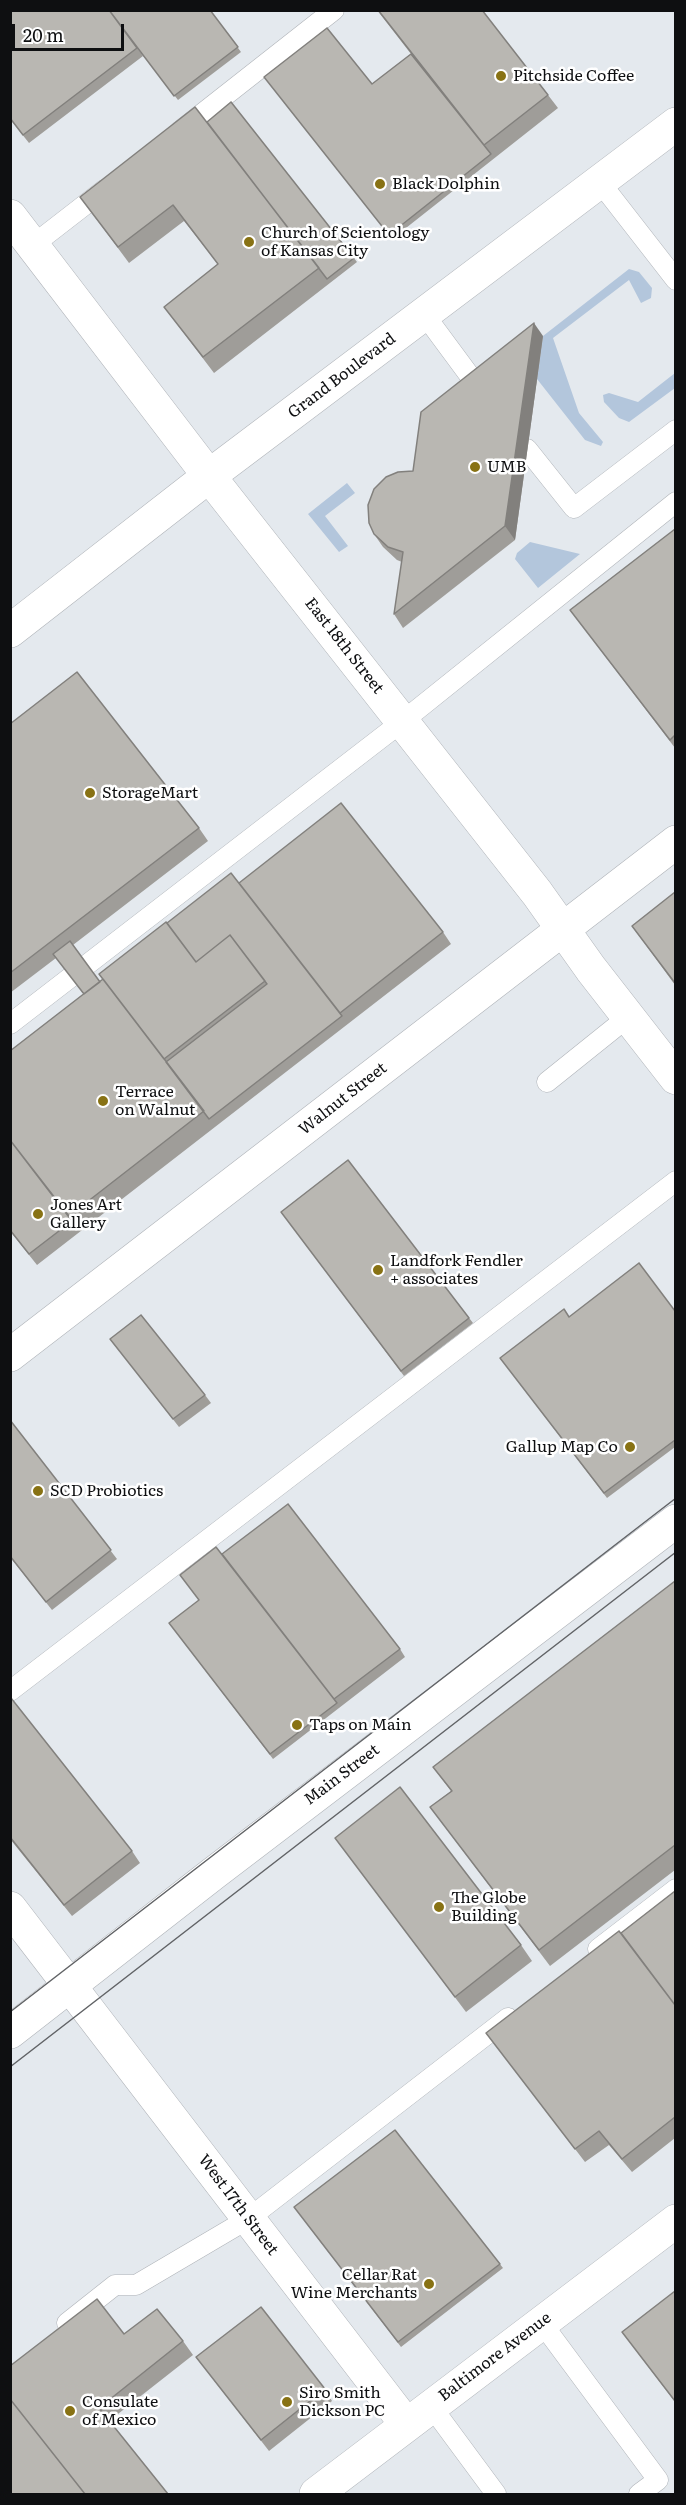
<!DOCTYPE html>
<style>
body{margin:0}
#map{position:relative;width:686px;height:2505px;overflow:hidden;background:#e4e9ee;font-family:Literata,serif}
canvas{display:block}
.frame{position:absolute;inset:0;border:12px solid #0e0f11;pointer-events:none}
.scale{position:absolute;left:12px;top:24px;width:112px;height:27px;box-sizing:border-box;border:3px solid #0e0f11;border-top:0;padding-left:8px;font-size:18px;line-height:21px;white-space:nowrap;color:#0e0f11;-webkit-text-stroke:4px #fff;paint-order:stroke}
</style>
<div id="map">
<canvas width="686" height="2505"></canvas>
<div class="frame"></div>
<div class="scale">20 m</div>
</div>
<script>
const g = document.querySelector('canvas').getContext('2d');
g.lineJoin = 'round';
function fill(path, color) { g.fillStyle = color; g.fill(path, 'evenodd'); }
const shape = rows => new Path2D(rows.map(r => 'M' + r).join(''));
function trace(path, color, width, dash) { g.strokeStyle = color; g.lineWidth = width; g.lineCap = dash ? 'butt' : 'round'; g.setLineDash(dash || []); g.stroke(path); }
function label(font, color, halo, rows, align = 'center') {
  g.font = font + ' Literata,serif'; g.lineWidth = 5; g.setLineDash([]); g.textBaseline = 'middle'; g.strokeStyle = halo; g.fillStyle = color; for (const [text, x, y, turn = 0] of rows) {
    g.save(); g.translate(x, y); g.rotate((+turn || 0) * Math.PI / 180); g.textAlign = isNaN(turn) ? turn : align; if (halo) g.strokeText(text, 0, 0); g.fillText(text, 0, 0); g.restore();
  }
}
const green = shape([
 [629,269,639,272,652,288,651,298,641,303,629,280,553,338,579,413,603,442,601,446,585,440,537,379,543,336],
 [675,373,675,388,629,422,619,418,604,402,603,395,609,393,638,402],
 [347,483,355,493,325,516,348,546,339,552,308,514],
 [530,542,580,554,538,588,515,559,517,553]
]);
const service = shape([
 [180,131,334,10],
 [599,181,676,280],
 [33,245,104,190],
 [424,314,478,387],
 [527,449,574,508,676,430],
 [10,1024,403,721,676,502],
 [547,1082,628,1017],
 [10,1691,676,1181],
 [598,1949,676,1889],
 [541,2322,658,2480,639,2494],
 [67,2323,115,2285,136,2285,248,2219,508,2018],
 [431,2406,496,2494]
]);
const minor = shape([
 [10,1355,676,842],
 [10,1908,406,2424],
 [316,2494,676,2221]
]);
const secondary = shape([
 [10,216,209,476,537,893,591,969,676,1078],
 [10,631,209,476,676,124],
 [10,2032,214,1873,676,1521]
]);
const tram = shape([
 [10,2012,676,1498],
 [10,2067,676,1552]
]);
const wall = shape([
 [10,10,210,10,241,52,178,100,138,49,143,56,29,143,10,119],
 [377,10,485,10,483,12,548,95,558,108,392,239,268,82,372,84,411,54],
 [231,102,357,262,214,373,164,307,218,264,184,221,129,263,80,197,207,122],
 [543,336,515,540,403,628,394,614,402,562,397,560,383,547,374,534,413,471],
 [675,529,675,748,570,610],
 [10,724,199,828,208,841,73,945,100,982,167,923,242,888,443,932,451,944,37,1265,10,1231,10,1051,84,994,56,958,10,993],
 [675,892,675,985,632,926],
 [348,1160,473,1323,404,1376,281,1212],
 [675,1311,675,1447,607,1498,500,1358,569,1317],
 [110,1339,205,1395,211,1403,179,1427],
 [10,1420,117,1559,52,1610,10,1557],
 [224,1557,400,1649,405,1657,273,1759,169,1623,199,1600],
 [675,1581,675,1870,550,1966,430,1807,451,1791,433,1767],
 [10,1698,132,1851,140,1863,72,1916,10,1839],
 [335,1838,521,1945,532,1961,466,2012],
 [675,1891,675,2138,632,2172,609,2145,585,2162,486,2033,621,1933],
 [395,2130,503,2268,401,2347,294,2207],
 [675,2291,675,2402,622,2332],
 [124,2334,183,2341,193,2355,109,2421,10,2494],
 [196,2357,325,2389,332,2401,269,2451]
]);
const shadedWall = shape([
 [534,323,543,336,515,540,505,526]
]);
const building = shape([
 [10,10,109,10,137,48,23,135,10,118,10,10],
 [109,10,210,10,238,47,174,96,109,10],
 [378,10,482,10,548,95,484,145,378,10],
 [327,28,372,84,411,54,491,154,389,235,264,77,327,28],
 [231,102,354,258,327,279,207,122,231,102],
 [195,107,319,268,203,357,164,307,218,264,173,205,118,247,80,197,195,107],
 [534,323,505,526,394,614,403,552,388,547,374,534,369,523,368,505,374,489,386,477,398,472,413,471,421,412,534,323],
 [675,529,675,735,670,740,570,610,675,529],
 [77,672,199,828,10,973,10,724,77,672],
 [341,803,443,932,340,1013,239,883,341,803],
 [231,873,342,1016,209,1119,166,1062,267,984,230,935,196,962,167,923,231,873],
 [675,892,675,983,632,926,675,892],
 [166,922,196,962,230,935,265,981,164,1059,99,974,166,922],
 [70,941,100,982,84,994,53,954,70,941],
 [103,979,204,1111,69,1216,10,1140,10,1051,103,979],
 [10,1140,72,1221,29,1254,10,1230,10,1140],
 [348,1160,469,1318,401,1371,281,1212,348,1160],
 [639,1263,675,1311,675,1440,604,1493,500,1358,564,1309,569,1317,639,1263],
 [141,1315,205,1395,173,1419,110,1339,141,1315],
 [10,1420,111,1550,46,1602,10,1556,10,1420],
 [288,1504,400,1649,334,1699,222,1554,288,1504],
 [216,1547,337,1703,270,1754,169,1623,199,1600,180,1575,216,1547],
 [675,1581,675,1845,539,1950,430,1807,452,1791,433,1767,675,1581],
 [10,1698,11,1698,132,1851,64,1905,10,1837,10,1698],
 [400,1787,521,1945,455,1997,335,1838,400,1787],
 [675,1891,675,2005,621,1933,675,1891],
 [619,1931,675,2005,675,2117,622,2159,599,2131,575,2149,486,2033,619,1931],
 [395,2130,500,2264,398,2342,294,2207,395,2130],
 [675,2291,675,2401,622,2332,675,2291],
 [97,2299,124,2334,157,2309,183,2341,99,2408,168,2494,85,2494,10,2399,10,2366,97,2299],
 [261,2307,325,2389,261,2440,196,2357,261,2307],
 [10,2399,85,2494,10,2494,10,2399]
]);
const markers = [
 [501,76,6,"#887214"],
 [380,184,6,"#887214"],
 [249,242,6,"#887214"],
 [475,467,6,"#887214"],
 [90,793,6,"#887214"],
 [103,1101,6,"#887214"],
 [38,1214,6,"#887214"],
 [378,1270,6,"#887214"],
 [630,1447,6,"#887214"],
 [38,1491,6,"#887214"],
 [297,1725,6,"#887214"],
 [439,1907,6,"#887214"],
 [429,2284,6,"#887214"],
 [287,2402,6,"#887214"],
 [70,2411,6,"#887214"]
];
const poiNames = [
 ["Pitchside Coffee",513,76],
 ["Black Dolphin",392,184],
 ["Church of Scientology",261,233],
 ["of Kansas City",261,251],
 ["UMB",487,467],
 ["StorageMart",102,793],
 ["Terrace",115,1092],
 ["on Walnut",115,1110],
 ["Jones Art",50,1205],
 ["Gallery",50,1223],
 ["Landfork Fendler",390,1261],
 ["+ associates",390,1279],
 ["Gallup Map Co",618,1447,"right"],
 ["SCD Probiotics",50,1491],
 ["Taps on Main",309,1725],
 ["The Globe",451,1898],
 ["Building",451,1916],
 ["Cellar Rat",417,2275,"right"],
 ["Wine Merchants",417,2293,"right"],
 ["Siro Smith",299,2393],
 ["Dickson PC",299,2411],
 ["Consulate",82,2402],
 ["of Mexico",82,2420]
];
const streetNames = [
 ["Grand Boulevard",342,376,-37],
 ["East 18th Street",344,646,52],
 ["Walnut Street",343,1099,-38],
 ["Main Street",342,1775,-37],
 ["West 17th Street",238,2205,53],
 ["Baltimore Avenue",495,2357,-37]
];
fill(green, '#b3c6dc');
trace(service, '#afb3b8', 21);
trace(minor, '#afb3b8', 34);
trace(secondary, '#afb3b8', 34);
trace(service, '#fff', 20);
trace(minor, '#fff', 33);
trace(secondary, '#fff', 33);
trace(tram, '#616366', 1.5);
fill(wall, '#9f9d99');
fill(shadedWall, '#82807d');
fill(building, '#b9b7b2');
trace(building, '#82807d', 1.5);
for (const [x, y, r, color] of markers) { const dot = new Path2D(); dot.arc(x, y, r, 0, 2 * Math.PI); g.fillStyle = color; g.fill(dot); trace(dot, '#fff', 2); }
label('16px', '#0e0f11', '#fff', poiNames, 'left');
label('16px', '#0e0f11', '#fff', streetNames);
</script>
